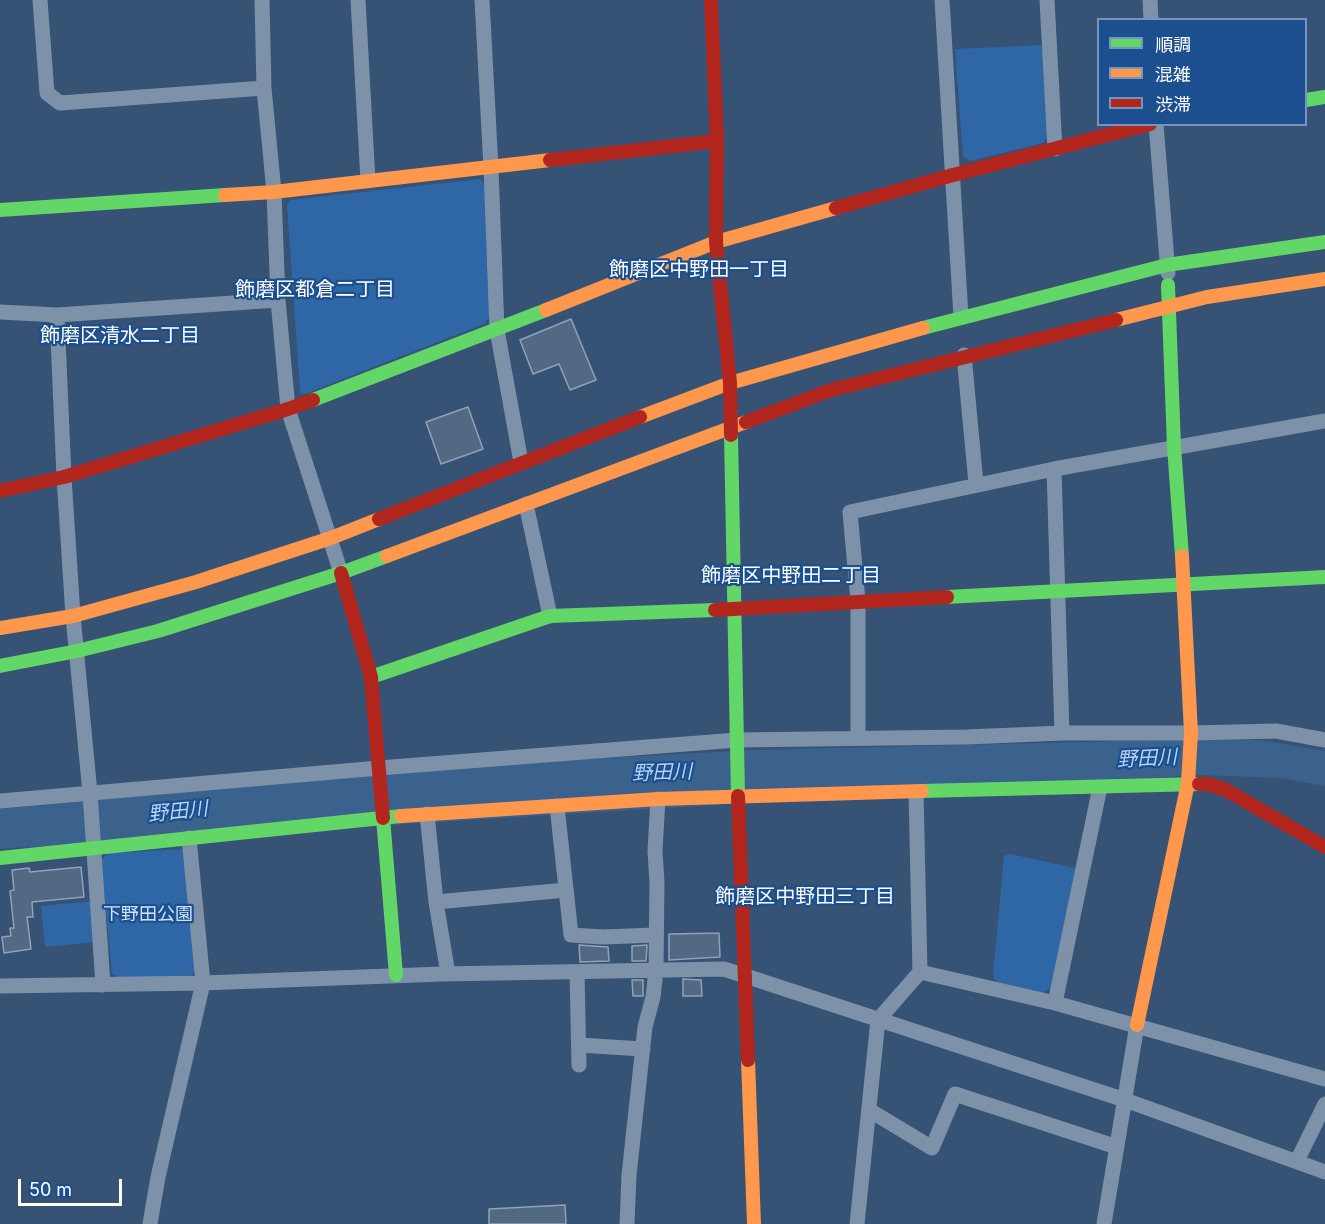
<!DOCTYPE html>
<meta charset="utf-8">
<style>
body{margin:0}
#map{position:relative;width:1325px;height:1224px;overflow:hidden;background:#365274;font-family:Inter,"Noto Sans JP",sans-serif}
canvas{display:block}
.legend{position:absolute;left:1097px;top:18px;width:210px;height:108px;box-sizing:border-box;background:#1b4f8f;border:2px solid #7695bc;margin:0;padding:8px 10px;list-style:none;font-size:18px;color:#fff}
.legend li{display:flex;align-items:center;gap:12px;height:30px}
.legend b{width:30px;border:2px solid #7695bc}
.scale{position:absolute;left:18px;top:1179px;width:104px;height:27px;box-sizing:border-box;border:3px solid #fff;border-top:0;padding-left:8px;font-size:18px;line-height:21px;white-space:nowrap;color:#fff;-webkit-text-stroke:4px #1b4f8f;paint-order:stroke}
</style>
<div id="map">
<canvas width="1325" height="1224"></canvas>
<ul class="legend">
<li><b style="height:8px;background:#63d668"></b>順調</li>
<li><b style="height:8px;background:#ff974d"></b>混雑</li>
<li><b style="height:8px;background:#b3261e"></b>渋滞</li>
</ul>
<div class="scale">50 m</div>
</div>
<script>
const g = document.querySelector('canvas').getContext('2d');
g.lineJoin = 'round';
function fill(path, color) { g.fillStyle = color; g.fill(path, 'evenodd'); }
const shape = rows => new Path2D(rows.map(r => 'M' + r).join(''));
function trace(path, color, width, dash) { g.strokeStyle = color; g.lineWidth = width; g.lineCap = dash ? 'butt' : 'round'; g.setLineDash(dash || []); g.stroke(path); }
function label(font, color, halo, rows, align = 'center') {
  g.font = font + ' Inter,"Noto Sans JP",sans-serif'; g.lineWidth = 4.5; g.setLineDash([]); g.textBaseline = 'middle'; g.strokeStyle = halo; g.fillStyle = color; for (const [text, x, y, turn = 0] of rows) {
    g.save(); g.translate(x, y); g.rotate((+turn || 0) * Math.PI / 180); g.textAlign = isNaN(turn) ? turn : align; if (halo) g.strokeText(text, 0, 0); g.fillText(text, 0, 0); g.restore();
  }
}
const green = shape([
 [1043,45,1049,136,1043,143,970,161,963,156,955,49],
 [480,179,486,185,490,317,484,324,305,394,300,392,287,204,290,200],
 [184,849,196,969,192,975,120,979,112,974,101,860,108,853],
 [1010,854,1075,868,1078,872,1051,988,1043,993,997,983,993,975,1004,856],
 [92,901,95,942,45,947,41,906]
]);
const water = shape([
 [1203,739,1260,740,1325,751,1325,786,1281,778,1199,775,0,849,0,809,374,775,563,760,754,750]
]);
const building = shape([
 [571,319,596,380,570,390,559,364,533,374,520,340,571,319],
 [468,407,483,449,441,464,426,422,468,407],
 [81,867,84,897,32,902,33,917,27,917,31,949,4,953,2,937,11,936,10,928,14,928,10,891,14,890,12,870,29,868,30,872,81,867],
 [719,933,720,957,669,960,669,934,719,933],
 [579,945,608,947,609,961,580,962,579,945],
 [647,945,646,961,632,961,632,946,647,945],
 [683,979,701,980,702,996,683,996,683,979],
 [632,980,643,980,643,996,633,996,632,980],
 [565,1205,566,1224,489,1224,489,1209,565,1205]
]);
const street = shape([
 [40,0,47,93,60,103,264,88],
 [262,0,264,88,274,192,278,300,288,409,341,573],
 [358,0,368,181],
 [482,0,491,168,497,330,521,462],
 [942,0,961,317],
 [1047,0,1055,149],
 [1150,0,1151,20],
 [1156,124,1168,273],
 [0,312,57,315,278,300],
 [57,315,64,477,73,616,90,793,103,985],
 [964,355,976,484],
 [1054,469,1062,733],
 [526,504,550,616],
 [858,738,858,601,850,512,1054,469,1325,421],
 [0,801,379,768,737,740,967,737,1062,733,1191,733,1276,731,1325,740],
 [557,806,571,935,603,937,655,935],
 [427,814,436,902,448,974],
 [436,902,566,890],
 [577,972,579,1065],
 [920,972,1055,1003,1325,1079],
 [0,986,203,983,442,974,724,969,1125,1100,1325,1172],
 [1055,1003,1100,787],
 [579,1045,643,1049],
 [869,1110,932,1148,955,1094,1117,1147],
 [1297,1161,1325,1104],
 [150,1224,158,1177,203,983,189,838],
 [627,1224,629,1175,645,1027,653,997,656,970,657,883,655,851,658,799],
 [857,1224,878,1020,920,972,916,792],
 [1104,1224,1137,1025]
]);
const fast = shape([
 [1306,100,1325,97],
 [0,210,225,195],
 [1168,285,1174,447,1182,556],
 [923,328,1167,265,1325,242],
 [313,400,546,310],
 [731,435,738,796],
 [947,597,1325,577],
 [0,666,77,651,158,631,341,573,387,556],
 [371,677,550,616,715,610],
 [922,791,1199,784],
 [383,818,396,975],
 [0,858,401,816]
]);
const slow = shape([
 [225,195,274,192,550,160],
 [546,310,716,242,836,208],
 [1116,320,1207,297,1325,279],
 [640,417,730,383,923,328],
 [387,556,746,422],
 [0,628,73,616,196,582,331,538,379,519],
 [401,816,658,799,922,791],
 [1137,1025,1188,783,1191,733,1182,556],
 [748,1060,754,1224]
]);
const jam = shape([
 [711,0,717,141,716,242,730,383,731,435],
 [550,160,717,141],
 [836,208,953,175,1150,124],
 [746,422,831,390,1116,320],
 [0,491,64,477,288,409,313,400],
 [379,519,640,417],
 [341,573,371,677,383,818],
 [715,610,947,597],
 [1199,784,1208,784,1226,790,1325,847],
 [738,796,748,1060]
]);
const parkNames = [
 ["下野田公園",148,915]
];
const neighbourhoodNames = [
 ["飾磨区中野田一丁目",699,270],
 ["飾磨区都倉二丁目",315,290],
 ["飾磨区清水二丁目",120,336],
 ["飾磨区中野田二丁目",791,576],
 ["飾磨区中野田三丁目",805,897]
];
const waterNames = [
 ["野田川",1147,759,-3],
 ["野田川",662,773,-2],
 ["野田川",178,812,-6]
];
fill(green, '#2f66a5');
fill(water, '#3b618d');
fill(building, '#526984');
trace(building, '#92a2b6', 1.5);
trace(street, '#7d92a8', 15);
trace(fast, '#63d668', 14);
trace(slow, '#ff974d', 14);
trace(jam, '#b3261e', 14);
label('18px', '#cfe3fa', '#1b4f8f', parkNames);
label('20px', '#fff', '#1b4f8f', neighbourhoodNames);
label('italic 20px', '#b5d3f5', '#1b4f8f', waterNames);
</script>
